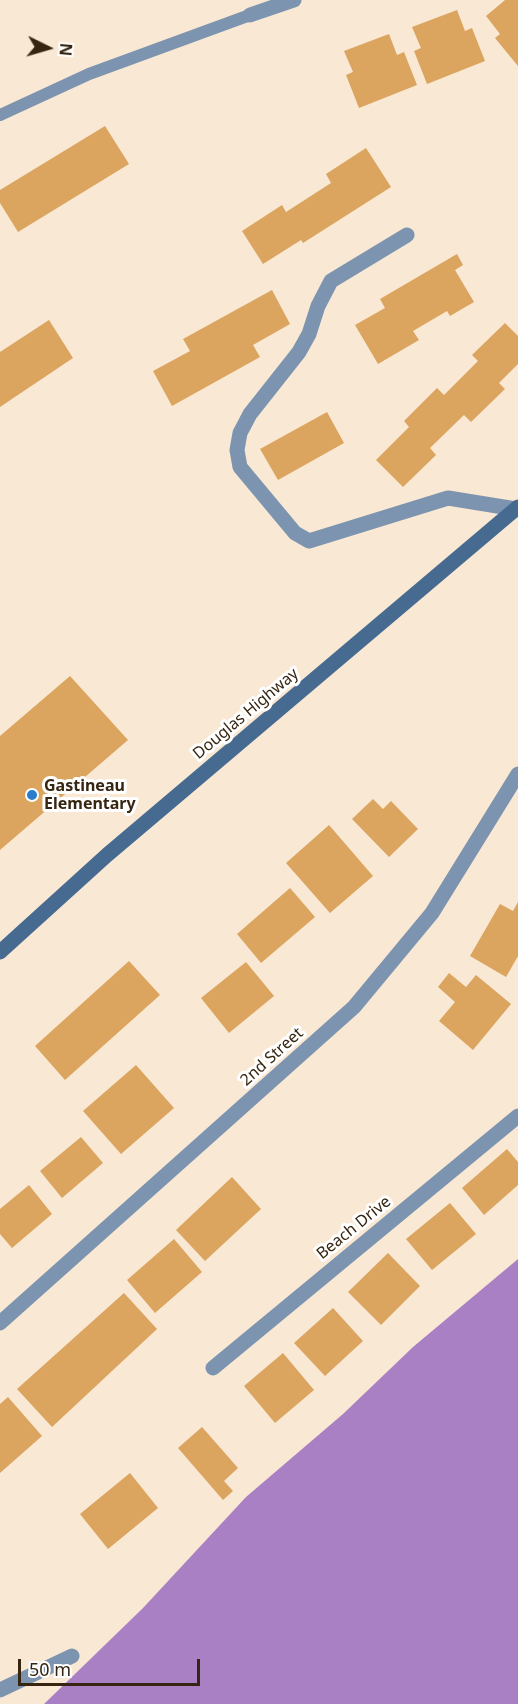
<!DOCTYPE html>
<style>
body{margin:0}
#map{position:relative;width:518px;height:1704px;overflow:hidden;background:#f9e8d3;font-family:"Noto Sans",sans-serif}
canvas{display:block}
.north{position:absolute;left:18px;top:18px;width:60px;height:60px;-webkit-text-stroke:4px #fff;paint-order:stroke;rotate:95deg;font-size:16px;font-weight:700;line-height:24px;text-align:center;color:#362510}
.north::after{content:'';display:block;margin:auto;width:21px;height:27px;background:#362510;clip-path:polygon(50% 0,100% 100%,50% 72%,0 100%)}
.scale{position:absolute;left:18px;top:1659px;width:182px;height:27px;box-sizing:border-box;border:3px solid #362510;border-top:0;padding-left:8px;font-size:18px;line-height:21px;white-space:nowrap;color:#362510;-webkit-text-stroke:4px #fff;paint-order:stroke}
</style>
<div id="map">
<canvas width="518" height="1704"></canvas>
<div class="north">N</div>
<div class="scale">50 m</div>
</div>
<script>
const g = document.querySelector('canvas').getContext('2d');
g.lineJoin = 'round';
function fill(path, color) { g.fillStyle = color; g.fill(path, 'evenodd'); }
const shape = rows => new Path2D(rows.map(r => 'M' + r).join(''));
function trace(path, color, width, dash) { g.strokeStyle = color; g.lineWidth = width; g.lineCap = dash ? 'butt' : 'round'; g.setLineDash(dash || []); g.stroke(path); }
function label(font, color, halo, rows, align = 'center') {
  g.font = font + ' "Noto Sans",sans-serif'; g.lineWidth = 6; g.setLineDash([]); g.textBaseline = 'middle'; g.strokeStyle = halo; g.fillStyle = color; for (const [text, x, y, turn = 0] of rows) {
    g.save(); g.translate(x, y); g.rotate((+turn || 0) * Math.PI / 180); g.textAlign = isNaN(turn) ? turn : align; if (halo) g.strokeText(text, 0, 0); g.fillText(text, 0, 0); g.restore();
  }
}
const water = shape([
 [518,1259,518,1704,44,1704,143,1608,246,1497,343,1414,413,1347]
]);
const building = shape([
 [505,0,518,0,518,66,495,38,500,34,486,16],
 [457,10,465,31,472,28,485,61,427,84,414,51,421,48,412,27],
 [389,34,397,55,404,52,417,85,359,108,346,75,353,72,344,51],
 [105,126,129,164,18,232,0,203,0,190],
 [366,148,391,187,303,243,301,240,263,264,242,231,282,205,286,212,331,183,326,174],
 [457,254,463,265,455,270,474,302,450,316,447,311,413,331,419,340,378,364,355,325,385,308,380,299],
 [272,290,290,324,253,345,260,357,172,406,153,371,190,351,183,339],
 [49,320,73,358,0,407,0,352],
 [505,323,518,336,518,364,499,383,505,389,471,422,464,415,430,448,436,455,403,487,376,460,409,427,404,421,437,388,444,395,478,361,472,355],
 [327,412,344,443,278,480,260,449],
 [70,676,128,740,0,850,0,736],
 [373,799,383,809,391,801,418,829,389,857,352,819],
 [329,825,373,876,330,913,286,863],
 [290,888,315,917,261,963,237,934],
 [518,902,518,956,506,977,470,956,500,904,513,911],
 [129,961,160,995,65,1080,35,1046],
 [246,962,274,996,229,1033,201,998],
 [449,973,466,987,476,975,511,1004,473,1050,439,1021,455,1002,438,987],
 [136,1065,174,1108,121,1154,83,1111],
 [81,1137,103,1163,62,1198,40,1171],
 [507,1149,518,1162,518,1185,484,1215,462,1188],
 [232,1177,261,1209,205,1261,176,1230],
 [29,1185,52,1214,12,1248,0,1234,0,1209],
 [450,1203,476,1234,432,1270,406,1239],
 [174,1239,202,1272,155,1313,127,1280],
 [388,1253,420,1286,381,1325,348,1292],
 [124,1293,157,1329,52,1427,17,1389],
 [333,1308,363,1341,325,1376,294,1343],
 [283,1353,314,1390,275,1423,244,1386],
 [8,1397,42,1436,0,1473,0,1404],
 [202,1427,238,1468,224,1481,233,1491,223,1500,178,1448],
 [130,1473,158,1508,108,1549,80,1514]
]);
const lane = shape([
 [0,115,89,74,250,15]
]);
const street = shape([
 [250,15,294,0],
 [407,235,331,281,318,306,309,334,299,352,250,414,240,433,237,450,240,467,295,533,309,541,448,498,516,509],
 [0,1323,354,1007,432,913,518,774],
 [213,1368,518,1116],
 [0,1690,72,1656]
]);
const secondary = shape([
 [0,952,107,855,518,507]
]);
const markers = [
 [32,795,6,"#2b7ccb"]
];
const streetNames = [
 ["Douglas Highway",246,714,-40],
 ["2nd Street",272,1057,-42],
 ["Beach Drive",354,1228,-39]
];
const poiNames = [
 ["Gastineau",44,786],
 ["Elementary",44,804]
];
fill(water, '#aa80c5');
fill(building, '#dba45f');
trace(lane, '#7c94af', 12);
trace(street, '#7c94af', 15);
trace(secondary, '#466a90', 15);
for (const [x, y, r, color] of markers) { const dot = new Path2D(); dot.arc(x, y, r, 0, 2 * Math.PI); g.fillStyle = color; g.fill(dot); trace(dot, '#fff', 2); }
label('16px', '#362510', '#fff', streetNames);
label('bold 16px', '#362510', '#fff', poiNames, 'left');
</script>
